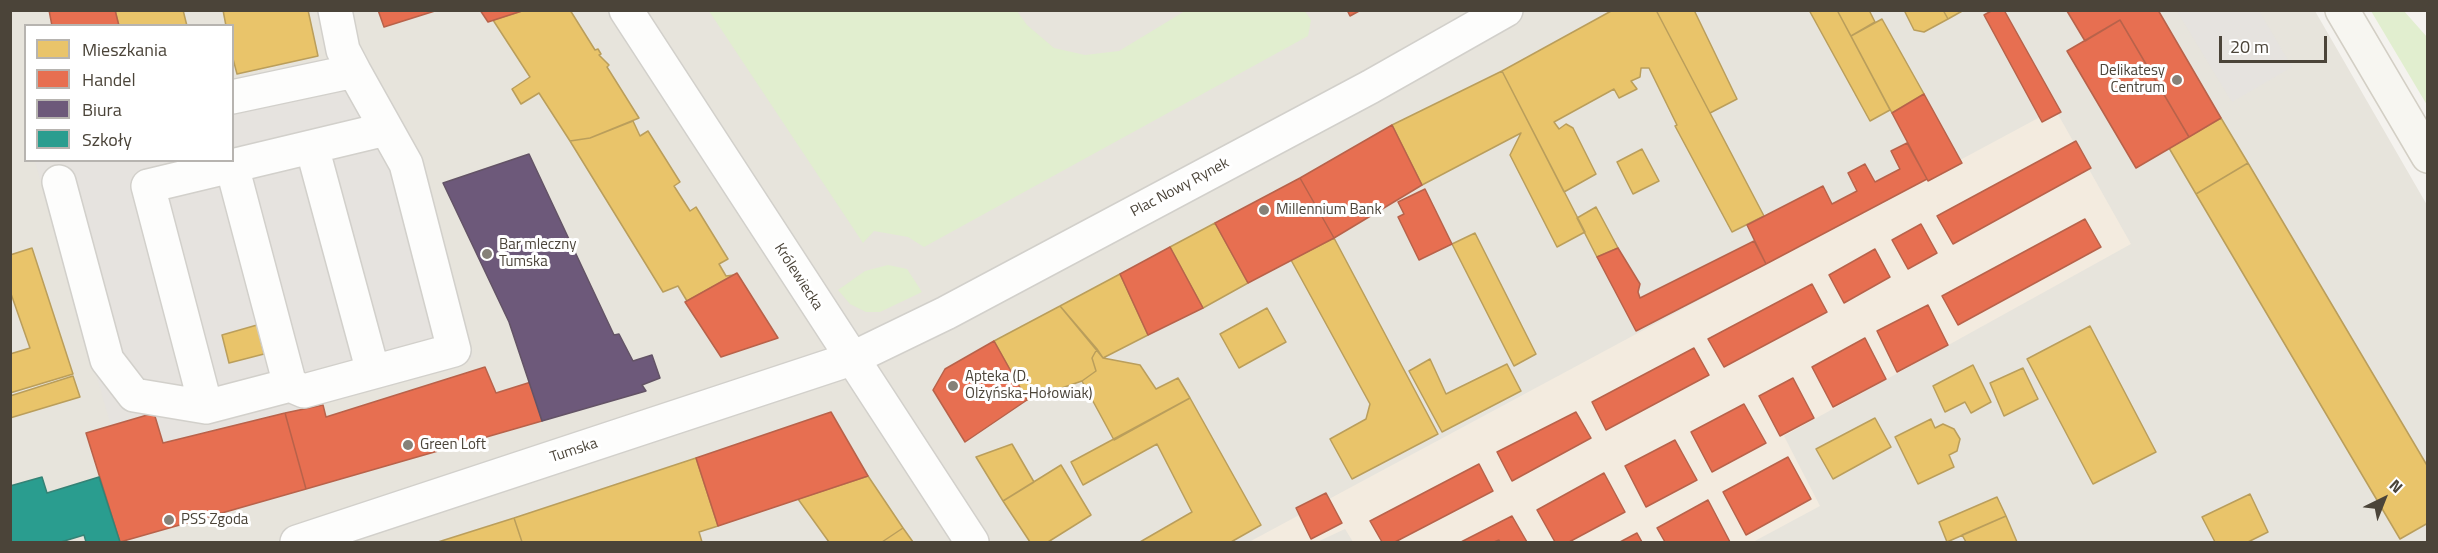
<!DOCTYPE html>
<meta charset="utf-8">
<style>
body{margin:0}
#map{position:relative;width:2438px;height:553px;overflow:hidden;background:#f4f2ee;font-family:"Titillium Web",sans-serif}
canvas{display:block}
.frame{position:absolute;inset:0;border:12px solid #4b4439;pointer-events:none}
.legend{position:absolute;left:24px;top:24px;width:210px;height:138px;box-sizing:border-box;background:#fff;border:2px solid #b7b4b0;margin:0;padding:8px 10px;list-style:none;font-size:18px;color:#4b4439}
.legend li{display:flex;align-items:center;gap:12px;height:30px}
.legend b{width:30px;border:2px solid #b7b4b0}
.north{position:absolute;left:2354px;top:469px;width:60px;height:60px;-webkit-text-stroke:4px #fff;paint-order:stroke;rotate:43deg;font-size:16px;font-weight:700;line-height:24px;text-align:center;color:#4b4439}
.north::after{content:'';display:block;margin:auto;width:21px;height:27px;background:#4b4439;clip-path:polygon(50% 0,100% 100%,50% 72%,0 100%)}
.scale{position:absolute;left:2219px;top:36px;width:108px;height:27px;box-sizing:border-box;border:3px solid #4b4439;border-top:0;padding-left:8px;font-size:18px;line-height:21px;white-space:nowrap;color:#4b4439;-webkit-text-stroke:4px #fff;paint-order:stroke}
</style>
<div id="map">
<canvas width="2438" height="553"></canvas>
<div class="frame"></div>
<ul class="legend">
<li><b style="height:16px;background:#e9c46a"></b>Mieszkania</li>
<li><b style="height:16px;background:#e76f51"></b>Handel</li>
<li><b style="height:16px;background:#6d597a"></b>Biura</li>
<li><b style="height:16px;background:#2a9d8f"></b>Szkoły</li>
</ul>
<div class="north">N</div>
<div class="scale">20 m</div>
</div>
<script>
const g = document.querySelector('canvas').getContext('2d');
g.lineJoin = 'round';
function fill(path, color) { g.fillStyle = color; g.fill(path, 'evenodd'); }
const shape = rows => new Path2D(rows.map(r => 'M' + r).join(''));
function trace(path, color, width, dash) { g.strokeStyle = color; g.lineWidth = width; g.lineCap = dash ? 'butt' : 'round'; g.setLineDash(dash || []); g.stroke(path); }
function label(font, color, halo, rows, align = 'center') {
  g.font = font + ' "Titillium Web",sans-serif'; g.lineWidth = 6; g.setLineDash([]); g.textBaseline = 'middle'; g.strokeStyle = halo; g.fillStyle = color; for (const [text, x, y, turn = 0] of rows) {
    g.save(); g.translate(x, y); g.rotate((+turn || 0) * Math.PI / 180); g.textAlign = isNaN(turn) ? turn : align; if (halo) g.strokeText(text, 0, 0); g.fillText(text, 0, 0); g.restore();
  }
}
const residential = shape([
 [10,11,2315,11,2427,205,2427,542,11,542],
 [26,26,232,26,232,160,26,160]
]);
const commercial = shape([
 [2055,109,2131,244,1784,436,1820,506,1753,542,1353,542,1345,529,1317,542,1249,542]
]);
const green = shape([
 [709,11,1017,11,1027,25,1054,48,1085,55,1119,51,1185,11,1305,11,1311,20,1308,36,924,247,908,237,874,231,863,243],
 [2371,11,2404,11,2427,37,2427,105],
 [888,265,907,269,922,292,880,312,866,312,850,304,838,290,865,271]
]);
const parking = shape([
 [2177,11,2259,11,2292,67,2232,102],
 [354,71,381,84,416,147,473,357,285,413,163,443,154,413,111,426,35,161,232,160,233,97]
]);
const homes = shape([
 [115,10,183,10,187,26,119,26,115,10],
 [223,10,308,10,318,56,237,74,232,55,232,26,226,26,223,10],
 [525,10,570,10,595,50,598,49,601,54,599,55,609,65,607,67,639,118,590,138,570,141,539,93,521,104,512,89,530,77,493,20,525,10],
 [1613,10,1656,10,1764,216,1732,232,1675,126,1677,125,1649,68,1641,68,1640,77,1631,81,1637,89,1619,98,1614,89,1554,122,1559,129,1566,124,1573,128,1596,174,1564,192,1502,71,1613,10],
 [1656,10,1694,10,1737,99,1710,113,1656,10],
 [1809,10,1837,10,1890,110,1870,121,1809,10],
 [1837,10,1869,10,1875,22,1851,36,1837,10],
 [1904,10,1943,10,1948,19,1924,32,1914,30,1904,10],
 [1943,10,1964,10,1948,19,1943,10],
 [1882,19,1924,94,1892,113,1851,36,1882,19],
 [1502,71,1585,232,1557,247,1510,155,1521,133,1422,185,1392,125,1502,71],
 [2221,118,2248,163,2196,194,2169,148,2221,118],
 [633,121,640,136,648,131,680,182,674,186,690,211,696,207,728,259,719,264,726,276,734,275,687,301,678,286,663,292,570,141,590,138,633,121],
 [1642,149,1659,181,1633,194,1617,162,1642,149],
 [2248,163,2428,467,2428,523,2400,539,2196,194,2248,163],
 [1596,207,1618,248,1597,257,1577,218,1596,207],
 [1215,223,1248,283,1203,308,1170,247,1215,223],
 [1475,233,1536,354,1514,366,1452,244,1475,233],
 [1334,238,1438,434,1352,479,1330,439,1366,419,1370,404,1291,260,1334,238],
 [32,248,73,374,10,393,10,354,30,348,10,291,10,255,32,248],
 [1120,274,1148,335,1103,358,1060,306,1120,274],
 [1060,306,1097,349,1092,358,1096,371,1082,381,1027,400,994,341,1060,306],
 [1267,308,1286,342,1239,368,1220,334,1267,308],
 [257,325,264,354,229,363,222,335,257,325],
 [2090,326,2156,452,2093,484,2027,359,2090,326],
 [1097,349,1103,358,1140,365,1156,389,1178,378,1190,398,1114,440,1082,381,1096,371,1092,358,1097,349],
 [1430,359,1446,394,1507,364,1521,391,1442,432,1409,371,1430,359],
 [1973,365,1991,402,1971,413,1965,402,1945,412,1933,386,1973,365],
 [2023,368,2038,399,2004,416,1990,383,2023,368],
 [73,376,80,397,10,418,10,396,73,376],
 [1190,398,1261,525,1231,542,1140,542,1192,512,1157,444,1083,485,1071,462,1190,398],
 [1875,418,1891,447,1833,479,1816,449,1875,418],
 [1931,419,1935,428,1943,424,1954,429,1960,439,1957,451,1949,455,1954,467,1918,484,1895,437,1931,419],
 [1012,444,1034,482,1003,501,976,457,1012,444],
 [696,458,718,526,699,532,702,542,522,542,514,518,696,458],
 [1061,465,1091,515,1048,542,1030,542,1003,501,1061,465],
 [868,476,903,528,882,542,829,542,798,499,868,476],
 [2250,494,2268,532,2248,542,2215,542,2202,517,2250,494],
 [1997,497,2006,516,1947,542,1939,522,1997,497],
 [2006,516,2017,542,1966,542,1962,535,2006,516],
 [514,518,522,542,438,542,514,518],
 [903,528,913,542,882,542,903,528]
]);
const shops = shape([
 [49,10,115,10,119,26,52,26,49,10],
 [378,10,438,10,384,27,378,10],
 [480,10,525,10,488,22,480,10],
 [1347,10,1361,10,1350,16,1347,10],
 [1993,10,2004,10,2061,112,2042,122,1984,15,1993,10],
 [2158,10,2221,118,2189,137,2120,20,2085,41,2067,11,2158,10],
 [2120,20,2189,137,2136,168,2067,51,2120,20],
 [1924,94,1962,163,1928,181,1892,113,1924,94],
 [1392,125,1422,185,1334,238,1300,178,1392,125],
 [2076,141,2091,168,1953,244,1937,216,2076,141],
 [1907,143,1927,179,1766,264,1747,225,1823,186,1832,204,1857,191,1848,173,1865,164,1875,182,1900,169,1891,151,1907,143],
 [1300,178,1334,238,1248,283,1215,223,1300,178],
 [1425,189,1452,244,1419,260,1398,217,1404,214,1398,202,1425,189],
 [2085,219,2101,247,1958,325,1942,296,2085,219],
 [1921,224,1937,253,1908,269,1892,240,1921,224],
 [1754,241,1766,264,1636,331,1597,257,1618,248,1640,284,1638,292,1640,298,1754,241],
 [1170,247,1203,308,1148,335,1120,274,1170,247],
 [1875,249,1890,277,1844,303,1829,275,1875,249],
 [737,273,778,338,721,357,685,302,737,273],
 [1812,284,1827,312,1724,367,1708,339,1812,284],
 [1928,305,1948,345,1897,372,1877,331,1928,305],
 [1865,338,1886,379,1833,407,1812,367,1865,338],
 [994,341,1027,400,965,442,933,390,945,369,994,341],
 [1694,348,1709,375,1606,430,1592,402,1694,348],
 [485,367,496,393,531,382,542,421,306,489,285,413,323,405,326,417,485,367],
 [1793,378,1814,418,1780,436,1759,396,1793,378],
 [1744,404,1766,443,1712,472,1691,432,1744,404],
 [831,412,868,476,718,526,696,458,831,412],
 [1576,412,1591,438,1512,481,1497,452,1576,412],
 [154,413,163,443,285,413,306,489,120,542,86,433,154,413],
 [1675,440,1697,480,1646,507,1625,466,1675,440],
 [1788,457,1811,499,1746,535,1723,492,1788,457],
 [1479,464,1493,491,1395,542,1382,542,1370,521,1479,464],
 [1604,473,1625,512,1569,542,1555,542,1537,510,1604,473],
 [1326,493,1342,523,1311,539,1296,508,1326,493],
 [1708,500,1730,542,1665,542,1657,528,1708,500],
 [1512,516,1527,542,1500,542,1499,540,1494,542,1461,542,1512,516],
 [1637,533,1642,542,1620,542,1637,533]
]);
const offices = shape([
 [529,154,614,335,619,334,633,361,652,355,660,378,642,385,646,391,542,421,509,322,443,183,529,154]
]);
const schools = shape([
 [42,477,47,493,99,477,120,542,86,542,84,535,61,542,10,542,10,486,42,477]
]);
const street = shape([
 [626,10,972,542],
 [232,97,354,71,343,50,335,10],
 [312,147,373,372],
 [232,166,290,385],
 [59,182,107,360,134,395,206,407,290,385,304,391,454,350,406,164,354,71],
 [206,407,148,186,386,129],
 [297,542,851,359,946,313,1370,87,1506,10]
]);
const secondary = shape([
 [2342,10,2428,156]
]);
const markers = [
 [2177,80,6,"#868178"],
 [1264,210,6,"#868178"],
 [487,254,6,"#868178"],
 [953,386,6,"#868178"],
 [408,445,6,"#868178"],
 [169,520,6,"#868178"]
];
const poiNames = [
 ["Delikatesy",2165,71,"right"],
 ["Centrum",2165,88,"right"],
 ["Millennium Bank",1276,210],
 ["Bar mleczny",499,245],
 ["Tumska",499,262],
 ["Apteka (D.",965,377],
 ["Olżyńska-Hołowiak)",965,394],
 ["Green Loft",420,445],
 ["PSS Zgoda",181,520]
];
const streetNames = [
 ["Plac Nowy Rynek",1180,188,-28],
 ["Królewiecka",798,277,57],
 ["Tumska",574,451,-18]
];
fill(residential, '#e7e4dc');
fill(commercial, '#f3ebdf');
fill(green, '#e1eecf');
fill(parking, '#e6e3df');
fill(homes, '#e9c46a');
trace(homes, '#ba9e5b', 1.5);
fill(shops, '#e76f51');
trace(shops, '#b8624a', 1.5);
fill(offices, '#6d597a');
trace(offices, '#635366', 1.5);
fill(schools, '#2a9d8f');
trace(schools, '#348275', 1.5);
trace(street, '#d2d0cb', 36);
trace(secondary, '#d3cfc5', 36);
trace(street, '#fdfdfc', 33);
trace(secondary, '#f7f6f1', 33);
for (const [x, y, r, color] of markers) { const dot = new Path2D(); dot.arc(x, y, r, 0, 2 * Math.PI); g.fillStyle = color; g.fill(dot); trace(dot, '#fff', 2); }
label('15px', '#4b4439', '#fff', poiNames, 'left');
label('15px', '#4b4439', '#fff', streetNames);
</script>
